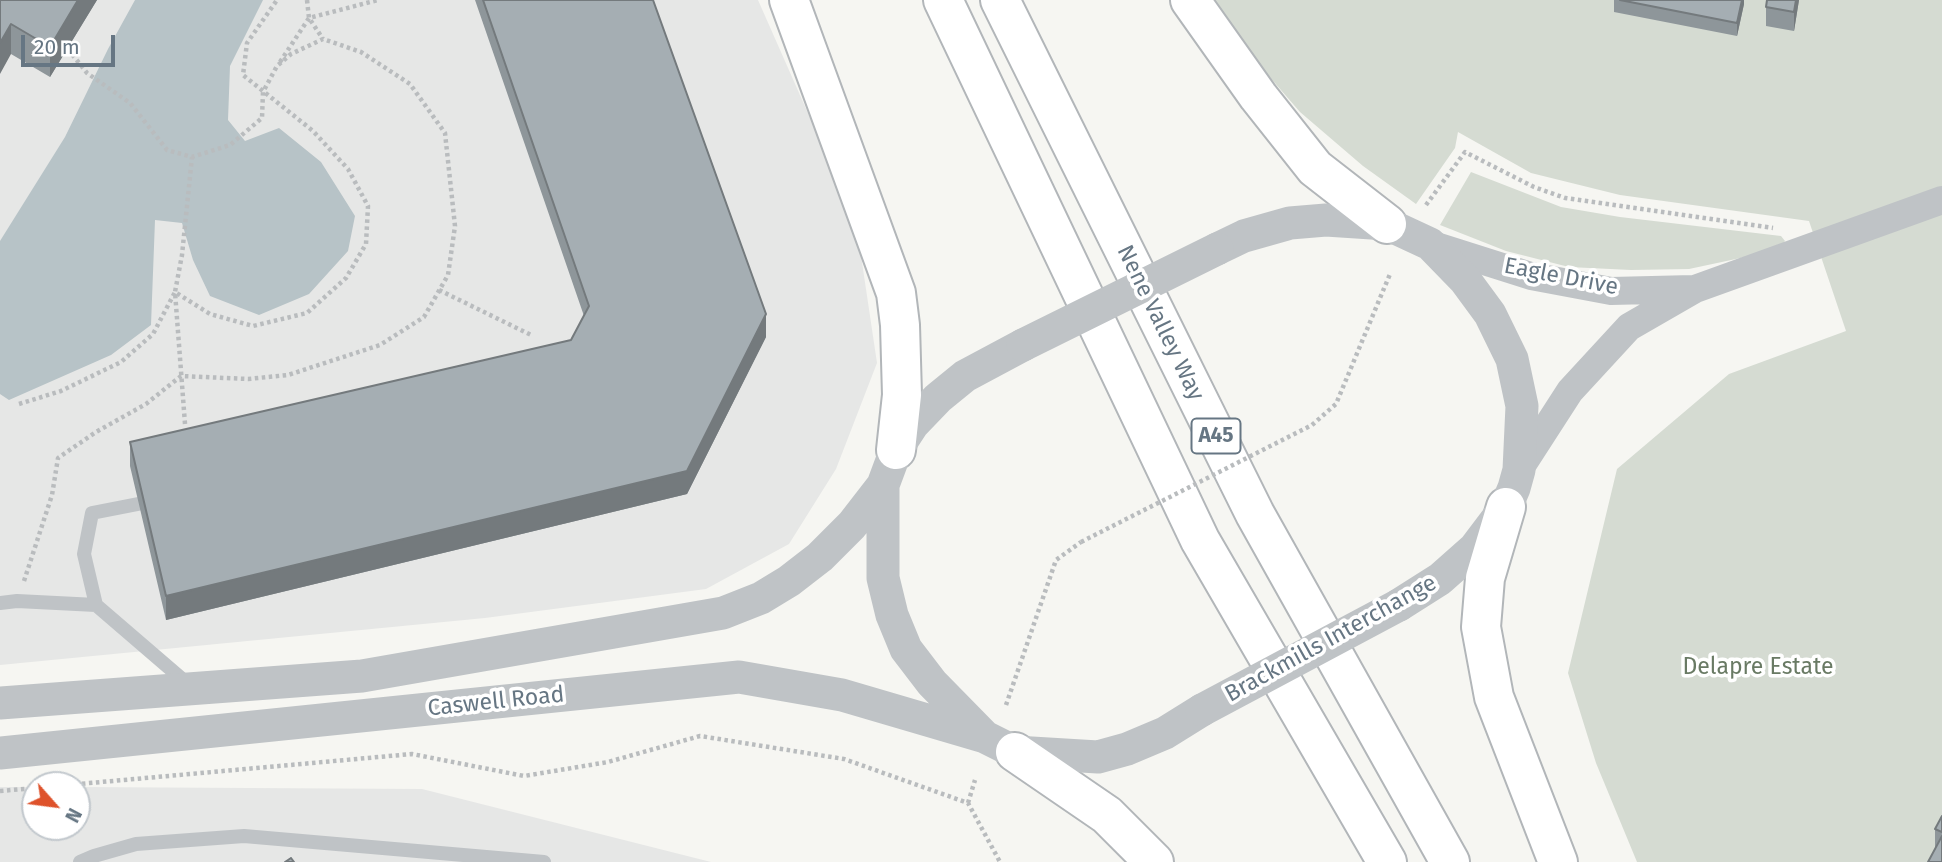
<!DOCTYPE html>
<style>
body{margin:0}
#map{position:relative;width:1942px;height:862px;overflow:hidden;background:#f6f6f2;font-family:"Fira Sans",sans-serif}
canvas{display:block}
.north{position:absolute;left:21px;top:771px;width:70px;height:70px;box-sizing:border-box;background:#fff;border:2px solid #c2c8cd;border-radius:50%;rotate:118deg;font-size:19px;font-weight:700;line-height:28px;text-align:center;color:#667683}
.north::after{content:'';display:block;margin:auto;width:24px;height:32px;background:#de522b;clip-path:polygon(50% 0,100% 100%,50% 72%,0 100%)}
.scale{position:absolute;left:21px;top:35px;width:94px;height:32px;box-sizing:border-box;border:4px solid #667683;border-top:0;padding-left:9px;font-size:21px;line-height:24px;white-space:nowrap;color:#667683;-webkit-text-stroke:5px #fff;paint-order:stroke}
</style>
<div id="map">
<canvas width="1942" height="862"></canvas>
<div class="north">N</div>
<div class="scale">20 m</div>
</div>
<script>
const g = document.querySelector('canvas').getContext('2d');
g.lineJoin = 'round';
function fill(path, color) { g.fillStyle = color; g.fill(path, 'evenodd'); }
const shape = rows => new Path2D(rows.map(r => 'M' + r).join(''));
function trace(path, color, width, dash) { g.strokeStyle = color; g.lineWidth = width; g.lineCap = dash ? 'butt' : 'round'; g.setLineDash(dash || []); g.stroke(path); }
function label(font, color, halo, rows, align = 'center') {
  g.font = font + ' "Fira Sans",sans-serif'; g.lineWidth = 7; g.setLineDash([]); g.textBaseline = 'middle'; g.strokeStyle = halo; g.fillStyle = color; for (const [text, x, y, turn = 0] of rows) {
    g.save(); g.translate(x, y); g.rotate((+turn || 0) * Math.PI / 180); g.textAlign = isNaN(turn) ? turn : align; if (halo) g.strokeText(text, 0, 0); g.fillText(text, 0, 0); g.restore();
  }
}
const built = shape([
 [0,0,758,0,856,222,877,363,836,469,789,544,706,589,485,618,0,665],
 [0,787,35,787,35,827,77,827,77,787,422,789,711,862,0,862]
]);
const green = shape([
 [1212,0,1942,0,1942,862,1637,862,1596,763,1568,673,1617,469,1729,374,1846,331,1809,221,1620,195,1531,173,1458,132,1455,148,1416,204,1363,166,1300,112,1248,52],
 [1471,172,1561,207,1620,217,1781,236,1785,241,1778,250,1689,269,1631,270,1569,267,1506,251,1440,225]
]);
const water = shape([
 [135,0,263,0,230,66,228,120,245,141,279,128,321,162,355,216,348,251,309,294,259,315,210,296,193,260,182,223,155,220,151,325,111,355,9,400,0,394,0,241,65,137,108,49]
]);
const path = shape([
 [307,0,309,18,323,39],
 [280,62,309,18,378,0],
 [1426,205,1465,152,1534,187,1565,198,1773,228],
 [439,290,531,335],
 [19,404,61,391,121,362,153,334,175,292,210,314,253,326,307,313,346,278,366,244,368,206,348,169,313,131,243,75,247,43,277,0],
 [185,424,175,292,182,255,192,157],
 [1312,425,1336,404,1390,274],
 [24,581,52,495,58,458,96,432,146,404,181,376,248,379,288,375,380,345,424,317,448,275,455,226,445,133,410,84,361,52,323,39,291,54,277,66,263,92,262,118,230,145,192,157,167,150,130,103,87,73,71,53],
 [1006,705,1056,560,1081,542],
 [68,785,412,754,524,776,608,762,700,736,844,759,968,803,1000,862],
 [0,791,35,788],
 [968,803,975,780]
]);
const service = shape([
 [138,504,92,513,84,554,96,605,189,685],
 [0,603,17,601,96,605],
 [80,862,94,856,136,844,244,836,544,862]
]);
const minor = shape([
 [1430,244,1531,276,1611,291,1693,289],
 [1519,470,1570,391,1629,327,1695,289,1942,200]
]);
const tertiary = shape([
 [1217,249,1244,236,1290,223,1326,220,1387,224,1430,244,1465,280,1490,314,1512,359,1522,406,1519,470,1514,488,1506,507,1475,548,1440,579,1399,605],
 [1023,345,965,376,938,398,913,424,896,450,883,485,883,578,892,615,906,649,932,683,985,737,1015,752,1098,757,1127,749,1165,733,1202,710],
 [0,703,362,676,723,613,761,598,789,581,820,557,852,525,883,485],
 [0,753,739,677,842,695,985,737]
]);
const trunk = shape([
 [789,0,896,293,900,325,902,395,896,450],
 [943,0,1200,540,1387,862],
 [1000,0,1255,514,1450,862],
 [1190,0,1258,96,1315,168,1387,224],
 [1506,507,1485,578,1481,627,1494,697,1558,862],
 [1015,752,1107,815,1154,862]
]);
const pathBridge = shape([
 [1081,542,1312,425]
]);
const tertiaryBridge = shape([
 [1023,345,1217,249],
 [1202,710,1399,605]
]);
const wall = shape([
 [0,0,97,0,50,77,11,54],
 [475,0,653,0,766,337,687,494,166,620,130,466,130,442,571,340,584,316],
 [1614,0,1744,0,1744,4,1737,36,1614,12],
 [1767,0,1799,0,1794,31,1766,26,1766,7],
 [1942,816,1942,862,1935,849,1935,829]
]);
const shadedWall = shape([
 [78,0,97,0,50,77,50,47],
 [1742,0,1744,0,1744,4,1737,36,1737,23],
 [1796,0,1799,0,1794,31,1794,12],
 [11,24,11,54,0,74,0,43],
 [766,314,766,337,687,494,166,620,166,596]
]);
const building = shape([
 [0,0,78,0,50,47,11,24,0,43,0,0],
 [483,0,653,0,766,314,687,471,166,596,130,442,571,340,589,306,483,0],
 [1620,0,1742,0,1737,23,1620,0],
 [1767,0,1796,0,1794,12,1766,7,1767,0],
 [1942,816,1942,832,1935,829,1942,816],
 [1942,836,1942,862,1928,862,1942,836],
 [291,858,294,862,285,862,291,858]
]);
const shields = [
 [1216,436,49]
];
const shieldNames = [
 ["A45",1216,436]
];
const streetNames = [
 ["Eagle Drive",1561,277,11],
 ["Nene Valley Way",1160,323,64],
 ["Brackmills Interchange",1331,639,-29],
 ["Caswell Road",496,702,-6]
];
const parkNames = [
 ["Delapre Estate",1758,668]
];
fill(built, '#e6e7e6');
fill(green, '#d5dbd2');
fill(water, '#b7c3c7');
trace(trunk, '#b2b6b9', 42);
trace(path, '#b9bcbe', 4.5, [3.5, 3.5]);
trace(service, '#bfc3c6', 14);
trace(minor, '#bfc3c6', 28);
trace(tertiary, '#bfc3c6', 33);
trace(trunk, '#fff', 38);
trace(pathBridge, '#b9bcbe', 4.5, [3.5, 3.5]);
trace(tertiaryBridge, '#bfc3c6', 33);
fill(wall, '#8e969a');
fill(shadedWall, '#747a7d');
fill(building, '#a5aeb3');
trace(building, '#747a7d', 2);
for (const [x, y, w] of shields) { const box = new Path2D(); box.roundRect(x - w / 2, y - 17.5, w, 35, 5); g.fillStyle = '#fff'; g.fill(box); trace(box, '#667683', 2); }
label('bold 21px', '#667683', null, shieldNames);
label('23px', '#667683', '#fff', streetNames);
label('23px', '#697a64', '#fff', parkNames);
</script>
